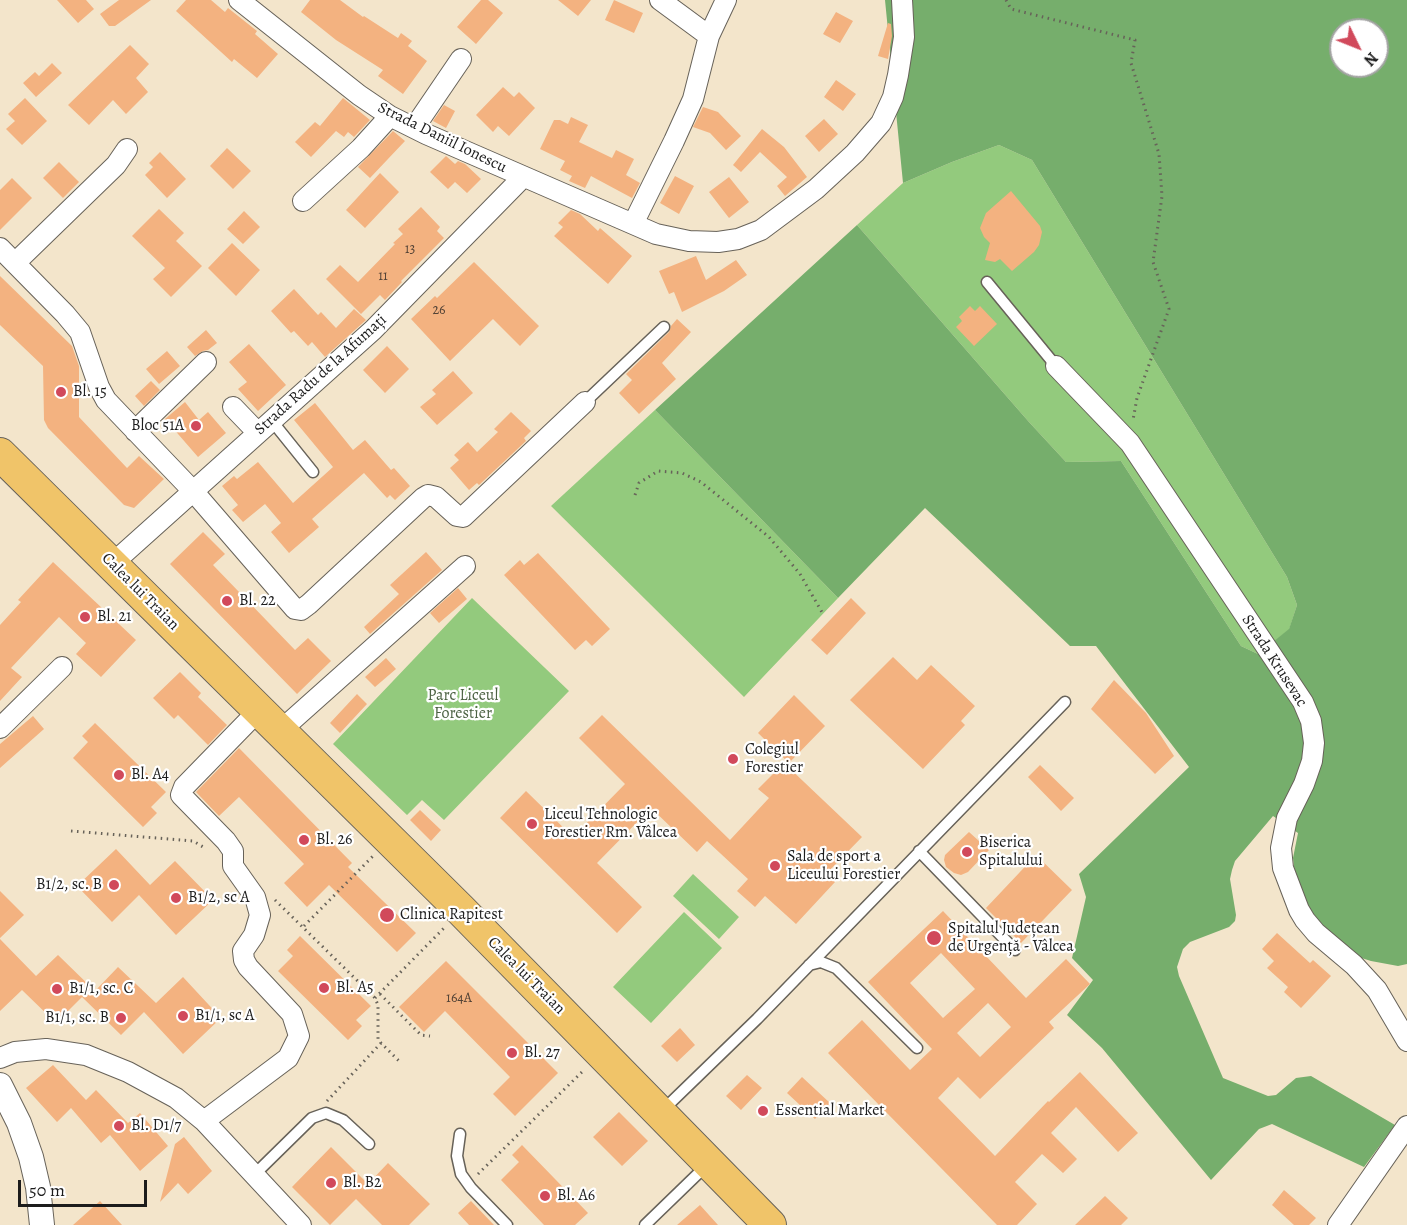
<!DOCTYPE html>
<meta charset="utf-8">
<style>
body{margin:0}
#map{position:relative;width:1407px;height:1225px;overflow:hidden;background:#f3e5cb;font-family:Alegreya,serif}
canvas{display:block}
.north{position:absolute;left:1329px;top:18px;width:60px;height:60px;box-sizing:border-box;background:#fff;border:2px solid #a4a4a4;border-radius:50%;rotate:133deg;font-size:16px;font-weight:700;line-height:24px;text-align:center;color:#1c1c1c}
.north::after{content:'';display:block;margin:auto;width:21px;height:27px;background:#d1495b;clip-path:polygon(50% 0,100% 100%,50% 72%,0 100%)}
.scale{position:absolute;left:18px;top:1180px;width:129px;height:27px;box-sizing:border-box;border:3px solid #1c1c1c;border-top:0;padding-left:8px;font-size:18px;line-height:21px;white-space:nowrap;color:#1c1c1c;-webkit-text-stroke:4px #fff;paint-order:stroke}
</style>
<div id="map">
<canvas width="1407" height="1225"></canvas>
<div class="north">N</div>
<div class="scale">50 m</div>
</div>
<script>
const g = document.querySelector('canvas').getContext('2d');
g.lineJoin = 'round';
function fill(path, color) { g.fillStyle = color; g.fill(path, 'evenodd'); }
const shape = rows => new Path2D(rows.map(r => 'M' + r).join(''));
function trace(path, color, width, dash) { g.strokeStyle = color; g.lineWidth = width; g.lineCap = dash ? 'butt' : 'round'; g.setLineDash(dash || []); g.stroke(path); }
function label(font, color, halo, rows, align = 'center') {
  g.font = font + ' Alegreya,serif'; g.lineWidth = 4.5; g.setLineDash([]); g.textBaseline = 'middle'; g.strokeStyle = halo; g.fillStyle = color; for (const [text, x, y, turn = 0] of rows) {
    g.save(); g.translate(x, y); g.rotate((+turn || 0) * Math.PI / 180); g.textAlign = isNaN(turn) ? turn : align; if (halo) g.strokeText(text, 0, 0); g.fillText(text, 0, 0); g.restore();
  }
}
const green = shape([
 [999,145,1032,160,1287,577,1297,605,1289,630,1258,654,1241,646,1121,461,1066,462,1029,422,857,225,903,183,952,162],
 [655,410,838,598,744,697,551,506],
 [472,598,569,691,444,820,422,800,407,815,333,744],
 [693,874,739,917,719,939,673,896],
 [684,912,722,948,651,1023,613,987]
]);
const forest = shape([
 [885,0,1407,0,1407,964,1398,966,1371,961,1352,955,1310,918,1296,883,1293,858,1298,833,1273,816,1235,861,1232,870,1230,879,1236,915,1235,921,1229,927,1190,942,1183,949,1177,967,1179,976,1223,1078,1268,1096,1276,1095,1296,1078,1311,1076,1395,1125,1364,1167,1272,1124,1259,1129,1211,1180,1102,1048,1067,1015,1093,980,1072,958,1086,897,1079,874,1189,767,1096,646,1070,646,925,508,838,598,655,410,857,225,1029,422,1066,462,1121,461,1241,646,1258,654,1289,629,1297,605,1287,577,1032,160,999,145,952,162,903,183],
 [1341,30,1377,30,1377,66,1341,66]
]);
const building = shape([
 [57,0,86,0,94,9,78,23],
 [119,0,151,0,115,26,109,26,100,14],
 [186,0,211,0,225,12,228,8,257,31,255,34,278,54,257,78,234,59,232,62,176,11],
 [310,0,340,0,363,17,364,16,398,38,401,33,412,41,408,46,427,61,403,94,378,76,383,70,336,40,301,12],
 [481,0,488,0,503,13,476,44,457,27],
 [558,0,591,0,578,16],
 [614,0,643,13,634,33,605,20],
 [836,12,853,21,840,43,823,34],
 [888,23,891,24,892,36,888,59,878,56],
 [130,45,149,64,136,78,148,92,126,114,113,100,89,125,68,105],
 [52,63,62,73,36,97,23,83,35,72,39,76],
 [836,80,856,94,843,111,824,97],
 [503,87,514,97,519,92,535,108,509,136,498,126,493,132,476,115],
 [25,98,47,121,22,145,6,129,15,121,8,114],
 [343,98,370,120,354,137,348,132,344,137,336,131,311,157,295,142,315,122,320,126],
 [444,105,455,111,446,128,433,121],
 [703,107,718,112,741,136,726,150,710,133,693,127],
 [571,117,588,125,579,142,612,158,616,150,634,159,626,175,640,183,632,198,591,176,585,188,569,181,572,176,560,170,565,161,540,149,554,120,560,120,568,124],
 [824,119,838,134,819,152,805,136],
 [762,129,784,147,807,177,785,196,777,186,787,177,760,152,741,172,733,165],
 [393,131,405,141,370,178,358,167],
 [227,148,251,171,233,189,210,166],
 [160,152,186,179,167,198,145,175,153,167,149,163],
 [446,156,455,164,458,161,465,164,481,179,467,193,455,182,448,189,430,172],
 [59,162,79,182,63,198,43,178],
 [380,173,399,192,365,228,346,210],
 [675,176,694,186,679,214,660,203],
 [729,177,749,202,729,218,709,192],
 [12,178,32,198,0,230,0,190],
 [1011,191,1040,226,1042,232,1039,245,1034,252,1012,271,1000,259,995,262,985,260,990,243,984,237,980,228,986,213],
 [421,207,440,227,437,231,444,238,401,281,402,282,385,300,380,295,361,314,326,279,340,265,358,282,395,244,393,243,403,234,398,229],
 [159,209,184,233,176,241,202,266,171,297,153,279,165,268,132,236],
 [571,210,580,214,598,231,600,228,632,256,608,284,554,236,563,227,558,223],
 [244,211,260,227,243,244,227,229],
 [232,243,260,270,236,296,208,268],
 [696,256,706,280,736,260,747,275,724,291,682,312,674,292,669,294,659,271],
 [474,262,539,326,520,346,493,319,450,361,411,319,435,296,437,298],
 [0,276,72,346,79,366,79,417,127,468,139,456,164,479,134,508,124,505,48,428,44,420,43,366,0,325],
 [294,289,318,315,321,312,336,328,354,309,366,320,325,357,312,342,308,346,294,331,291,333,271,311],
 [970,306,975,311,980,306,997,324,974,346,956,327,962,321,959,317],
 [677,319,691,332,662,363,676,379,639,414,619,393,632,380,626,374,669,332,671,326],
 [206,330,217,343,208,350,203,351,195,356,187,347],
 [249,344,286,385,258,411,238,389,247,382,229,362],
 [387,346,409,369,385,393,363,370],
 [167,351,180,366,159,384,146,369],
 [453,371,473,393,437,425,420,407,436,394,432,390],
 [151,381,160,390,144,406,135,396],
 [185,402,199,420,208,412,226,433,198,457,165,419],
 [315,403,353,450,365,440,391,470,394,468,410,486,395,500,390,495,387,498,364,473,312,519,319,527,289,553,271,532,281,523,265,504,243,522,232,510,238,505,222,486,234,476,237,479,258,462,293,503,333,467,294,420],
 [511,412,531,431,524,438,526,441,479,485,477,483,469,490,450,468,459,460,454,455,468,442,477,452,498,432,494,429],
 [203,532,225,554,213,565,295,650,308,638,331,661,297,694,170,564],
 [426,552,442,570,370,634,364,627,399,594,390,585],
 [538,553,610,629,592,646,586,640,575,650,504,575,520,560,524,565],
 [53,562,136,640,101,677,76,654,86,643,59,617,11,668,22,677,0,701,0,625,21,602,18,600],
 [458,588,467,599,439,623,430,613],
 [851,598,866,613,827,655,811,640],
 [893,657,917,680,931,665,975,706,961,721,965,725,923,769,850,700],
 [386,658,396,669,375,687,365,677],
 [180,672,201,693,198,697,227,725,208,745,178,715,174,719,153,698],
 [1114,680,1146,713,1174,756,1155,774,1091,709],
 [357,694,367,704,340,733,330,723],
 [794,695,825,726,789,763,758,733],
 [602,715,730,840,769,798,758,789,784,763,862,837,826,874,835,882,796,924,765,896,755,907,737,891,748,879,707,841,697,852,651,808,597,863,642,907,617,933,500,818,526,791,573,837,625,784,579,738],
 [33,716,44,729,0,768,0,744],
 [95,723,166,792,151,807,157,813,143,827,73,758,88,742,82,736],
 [239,748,352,863,348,867,416,933,397,952,329,885,307,907,284,883,304,864,239,797,219,816,196,792],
 [1040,765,1074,798,1061,811,1028,777],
 [420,810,441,830,431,841,410,820],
 [969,832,989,850,968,872,961,875,954,873,946,867,944,860,945,855],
 [116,849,150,885,175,861,213,900,176,935,139,895,112,922,77,886],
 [1036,855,1072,890,1021,943,986,908],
 [0,891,24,915,0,938],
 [943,911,1026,998,1066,959,1090,984,1049,1022,1054,1028,980,1099,958,1077,938,1098,995,1156,1048,1101,1049,1102,1080,1072,1138,1133,1118,1152,1076,1107,1051,1133,1077,1159,1063,1173,1042,1154,1015,1182,1037,1204,1017,1225,997,1225,828,1053,862,1020,910,1070,932,1049,868,982],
 [941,953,975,989,943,1018,910,983],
 [988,1003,1011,1027,980,1057,957,1033],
 [1277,933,1310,963,1313,960,1331,976,1301,1008,1284,992,1288,987,1267,968,1274,961,1262,949],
 [300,936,371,1006,356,1020,362,1026,348,1040,278,971,293,956,287,950],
 [0,939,36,976,58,955,95,991,118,967,156,1003,183,977,221,1018,183,1054,144,1012,121,1035,82,997,56,1023,22,990,0,1011],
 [446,961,558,1073,515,1116,493,1094,510,1077,445,1011,424,1032,399,1007],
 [680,1028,695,1045,677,1062,661,1046],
 [53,1065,86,1100,96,1090,128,1123,140,1113,168,1146,140,1171,110,1135,101,1143,71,1108,57,1122,26,1088],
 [747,1075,762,1088,741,1110,726,1096],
 [802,1077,830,1103,815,1119,787,1093],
 [619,1112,648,1141,622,1166,593,1137],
 [184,1137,212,1171,188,1194,178,1183,160,1202,175,1144],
 [522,1145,588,1213,575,1225,544,1225,501,1180,519,1162,512,1155],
 [331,1147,368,1184,388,1163,430,1204,409,1225,382,1225,356,1199,330,1225,292,1187],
 [1284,1190,1316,1218,1309,1225,1294,1225,1272,1205],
 [1105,1196,1128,1218,1121,1225,1075,1225],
 [100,1201,122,1225,73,1225],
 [471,1201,494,1225,469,1225,458,1213],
 [700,1205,718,1225,677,1225]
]);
const path = shape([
 [1006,0,1011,9,1135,40,1131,63,1159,154,1162,196,1153,262,1169,309,1137,398,1133,420],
 [635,495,639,483,658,471,682,473,701,482,769,537,800,574,823,614],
 [71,831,193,841,205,848],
 [275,900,375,998,378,1005,378,1040,399,1061],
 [304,926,374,855],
 [380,994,421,1035,430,1036],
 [375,998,445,927],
 [327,1101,381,1043],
 [478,1174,585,1069]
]);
const service = shape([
 [987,282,1056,366],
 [585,402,664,327],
 [272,421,313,472],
 [919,851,1015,950],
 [809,965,821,962,836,968,917,1048],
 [663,1110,757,1019,1065,702],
 [460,1134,457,1156,461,1174,471,1188,507,1225],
 [255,1174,312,1118,326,1113,343,1120,369,1144],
 [645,1225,707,1165]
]);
const minor = shape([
 [239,0,359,95,390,116,426,134,656,234,689,241,718,242,738,239,761,230,816,189,855,153,881,123,893,97,898,75,904,37,902,0],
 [660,0,709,36],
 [414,128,461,59],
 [303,201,361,148,390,116],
 [633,224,674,141,693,99,709,36,726,0],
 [0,248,65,314,80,332,99,387,106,400,193,491,295,609,301,610,309,604,423,498,428,495,436,497,457,516,463,517,585,402],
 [15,263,116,165,127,149],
 [1056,366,1130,443,1303,702,1311,721,1314,743,1312,761,1304,784,1287,818,1281,848,1283,868,1299,910,1305,920,1316,933,1354,965,1377,990,1407,1041],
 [233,407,258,433],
 [135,431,206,362],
 [112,564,373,330,523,177],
 [0,728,62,667],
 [280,731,465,566],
 [0,1058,15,1052,46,1049,86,1055,128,1072,176,1098,204,1121,301,1225],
 [204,1121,288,1058,299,1036,292,1014,248,967,244,960,243,951,254,935,260,915,255,897,233,866,233,851,226,841,181,795,184,787,259,710],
 [1338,1225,1407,1126]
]);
const tertiary = shape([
 [0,1085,19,1123,31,1157,38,1187,42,1225]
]);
const primary = shape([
 [0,454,461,910,770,1225]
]);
const markers = [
 [61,392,6,"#d1495b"],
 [196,426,6,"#d1495b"],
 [227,601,6,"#d1495b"],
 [85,617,6,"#d1495b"],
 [733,759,6,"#d1495b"],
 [119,775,6,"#d1495b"],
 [532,824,6,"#d1495b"],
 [304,840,6,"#d1495b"],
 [967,852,6,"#d1495b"],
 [775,866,6,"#d1495b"],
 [114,885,6,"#d1495b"],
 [176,898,6,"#d1495b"],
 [387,915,8,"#d1495b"],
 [934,938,8,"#d1495b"],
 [324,988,6,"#d1495b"],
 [57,989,6,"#d1495b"],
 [183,1016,6,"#d1495b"],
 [121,1018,6,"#d1495b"],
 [512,1053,6,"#d1495b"],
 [763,1111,6,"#d1495b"],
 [119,1126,6,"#d1495b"],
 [331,1183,6,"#d1495b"],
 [545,1196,6,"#d1495b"]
];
const numberNames = [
 ["13",410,250],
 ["11",383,277],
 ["26",439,311],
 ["164A",459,999]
];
const streetNames = [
 ["Strada Daniil Ionescu",442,138,26],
 ["Strada Radu de la Afumați",321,375,-42],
 ["Calea lui Traian",140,592,45],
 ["Strada Krusevac",1274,661,57],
 ["Calea lui Traian",526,976,45]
];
const poiNames = [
 ["Bl. 15",73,392],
 ["Bloc 51A",184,426,"right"],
 ["Bl. 22",239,601],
 ["Bl. 21",97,617],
 ["Colegiul",745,750],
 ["Forestier",745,768],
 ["Bl. A4",131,775],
 ["Liceul Tehnologic",544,815],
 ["Forestier Rm. Vâlcea",544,833],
 ["Bl. 26",316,840],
 ["Biserica",979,843],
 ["Spitalului",979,861],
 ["Sala de sport a",787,857],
 ["Liceului Forestier",787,875],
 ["B1/2, sc. B",102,885,"right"],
 ["B1/2, sc A",188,898],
 ["Clinica Rapitest",400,915],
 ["Spitalul Județean",948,929],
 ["de Urgență - Vâlcea",948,947],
 ["Bl. A5",336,988],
 ["B1/1, sc. C",69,989],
 ["B1/1, sc A",195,1016],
 ["B1/1, sc. B",109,1018,"right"],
 ["Bl. 27",524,1053],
 ["Essential Market",775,1111],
 ["Bl. D1/7",131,1126],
 ["Bl. B2",343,1183],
 ["Bl. A6",557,1196]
];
const parkNames = [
 ["Parc Liceul",463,696],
 ["Forestier",463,714]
];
fill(green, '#93ca7d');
fill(forest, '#76ae6c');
fill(building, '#f3b280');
trace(service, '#676259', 13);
trace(minor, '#676259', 22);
trace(tertiary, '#676259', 26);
trace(primary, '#676259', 34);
trace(path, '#676259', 3, [1.5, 4.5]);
trace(service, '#fff', 10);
trace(minor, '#fff', 20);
trace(tertiary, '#fff', 24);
trace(primary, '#f0c469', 32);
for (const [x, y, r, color] of markers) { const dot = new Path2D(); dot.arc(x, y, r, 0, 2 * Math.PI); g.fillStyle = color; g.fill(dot); trace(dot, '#fff', 2); }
label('14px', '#524235', null, numberNames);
label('16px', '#1c1c1c', '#fff', streetNames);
label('16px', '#1c1c1c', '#fff', poiNames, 'left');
label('16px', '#4c6243', '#fff', parkNames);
</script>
